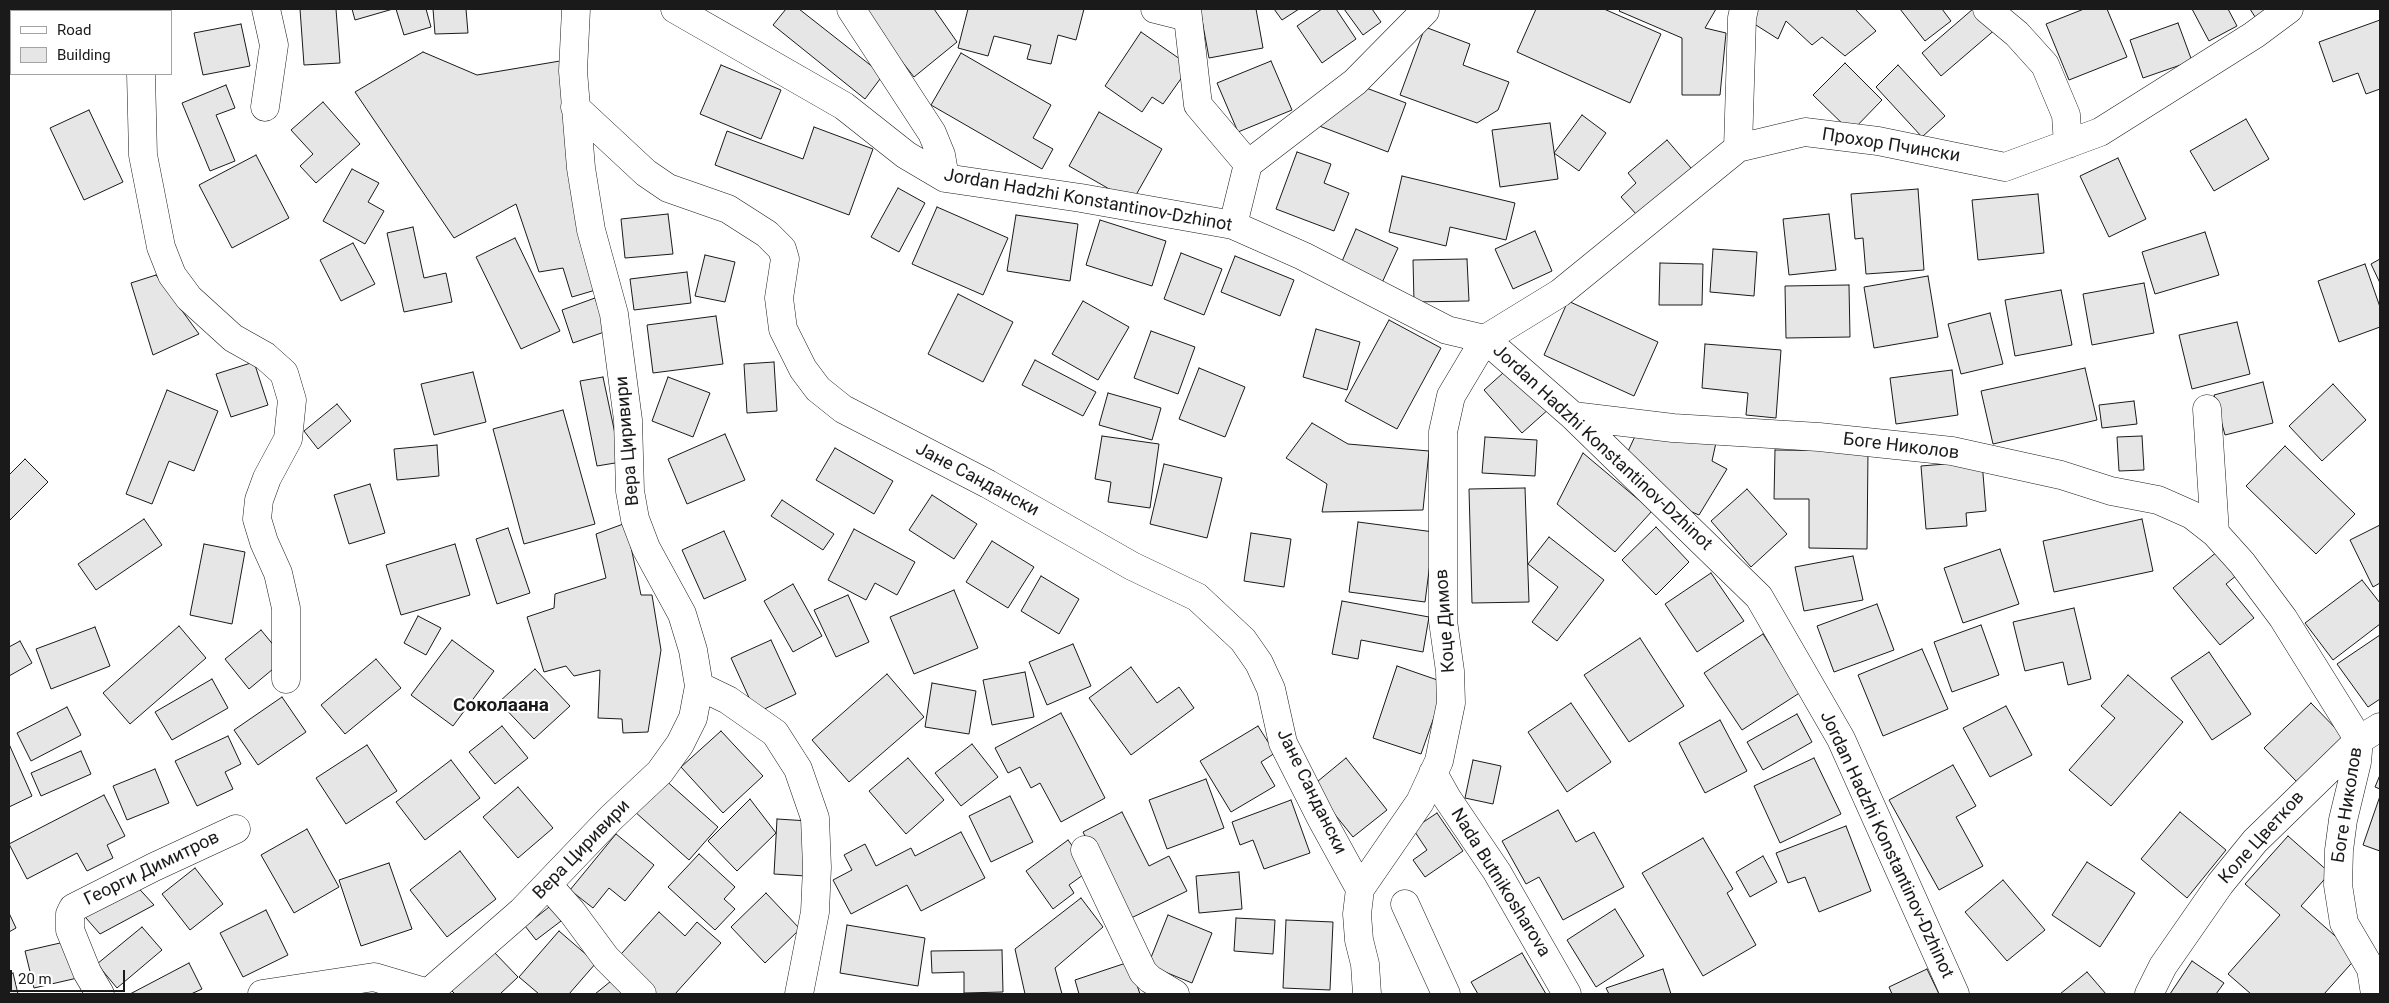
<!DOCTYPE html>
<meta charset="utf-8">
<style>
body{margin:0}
#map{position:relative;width:2389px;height:1003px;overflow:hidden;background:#fff;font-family:Roboto,sans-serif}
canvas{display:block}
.frame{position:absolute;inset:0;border:10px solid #1a1a1a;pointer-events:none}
.legend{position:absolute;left:10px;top:10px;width:162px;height:65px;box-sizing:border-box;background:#fff;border:1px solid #a3a3a3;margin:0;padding:6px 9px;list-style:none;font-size:15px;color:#1a1a1a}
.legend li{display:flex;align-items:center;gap:10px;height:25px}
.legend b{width:25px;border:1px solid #a3a3a3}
.scale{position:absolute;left:10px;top:970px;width:115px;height:22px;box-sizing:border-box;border:2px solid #1a1a1a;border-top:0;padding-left:6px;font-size:15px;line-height:18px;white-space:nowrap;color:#1a1a1a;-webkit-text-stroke:4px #fff;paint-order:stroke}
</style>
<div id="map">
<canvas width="2389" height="1003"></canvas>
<div class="frame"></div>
<ul class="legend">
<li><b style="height:6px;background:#fff"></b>Road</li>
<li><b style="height:14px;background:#e6e6e6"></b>Building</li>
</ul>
<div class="scale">20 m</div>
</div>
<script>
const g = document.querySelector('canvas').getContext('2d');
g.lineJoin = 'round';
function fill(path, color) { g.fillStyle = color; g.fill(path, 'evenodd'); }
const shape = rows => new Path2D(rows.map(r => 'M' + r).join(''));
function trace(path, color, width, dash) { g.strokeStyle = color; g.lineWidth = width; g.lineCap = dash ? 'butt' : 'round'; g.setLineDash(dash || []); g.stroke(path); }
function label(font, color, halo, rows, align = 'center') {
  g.font = font + ' Roboto,sans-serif'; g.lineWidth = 4; g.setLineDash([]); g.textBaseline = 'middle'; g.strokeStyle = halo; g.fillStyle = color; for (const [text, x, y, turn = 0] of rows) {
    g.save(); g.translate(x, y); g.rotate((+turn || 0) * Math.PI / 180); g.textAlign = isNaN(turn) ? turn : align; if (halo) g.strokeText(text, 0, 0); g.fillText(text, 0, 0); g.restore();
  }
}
const building = shape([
 [41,9,86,9,86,11,41,11,41,9],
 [300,9,336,9,340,63,304,65,300,9],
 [352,9,393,9,355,20,352,9],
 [396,9,426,9,431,27,404,35,396,9],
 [433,9,466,9,468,33,435,34,433,9],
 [786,9,799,9,883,75,865,99,773,25,786,9],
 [861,9,934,9,957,42,914,77,861,9],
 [968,9,1084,9,1076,40,1058,35,1051,64,1027,59,1031,45,994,36,988,56,958,48,968,9],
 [1200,9,1256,9,1263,48,1209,58,1200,9],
 [1274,9,1299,9,1282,20,1274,9],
 [1322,9,1336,9,1356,39,1322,63,1297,26,1322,9],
 [1344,9,1372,9,1381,22,1363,35,1344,9],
 [1536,9,1604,9,1661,34,1630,103,1517,52,1536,9],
 [1621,9,1716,9,1705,28,1726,33,1720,95,1682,95,1682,38,1619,11,1621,9],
 [1753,9,1855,9,1876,31,1845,56,1822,37,1812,45,1786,21,1778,39,1748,20,1753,9],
 [1900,9,1942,9,1951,21,1925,41,1900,9],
 [1973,9,1980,9,1997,28,1941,76,1922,53,1973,9],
 [2084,9,2107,9,2127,57,2069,80,2046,24,2084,9],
 [2192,9,2228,9,2237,26,2209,41,2192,9],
 [2250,9,2274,9,2257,20,2250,9],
 [2380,20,2380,89,2366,94,2358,73,2333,82,2319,42,2380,20],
 [2178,23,2192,61,2143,78,2130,40,2178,23],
 [241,24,250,66,203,75,194,33,241,24],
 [1425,27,1470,44,1463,65,1509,82,1498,110,1477,123,1400,95,1425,27],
 [1141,32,1190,66,1163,104,1152,97,1142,112,1105,86,1141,32],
 [423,52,477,75,560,61,585,229,599,289,572,297,563,268,539,272,516,204,454,238,355,92,423,52],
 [961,53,1051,105,1033,138,1053,149,1042,169,931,105,961,53],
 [1271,61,1292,110,1238,132,1217,83,1271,61],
 [1845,63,1882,100,1851,132,1813,95,1845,63],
 [721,65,781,90,761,139,700,114,721,65],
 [1898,65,1945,116,1922,137,1876,87,1898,65],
 [226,85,235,108,216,115,235,161,210,171,182,103,226,85],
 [1361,86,1406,103,1388,152,1314,124,1361,86],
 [323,102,360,144,316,183,300,166,313,154,291,130,323,102],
 [89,110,123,182,84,200,50,128,89,110],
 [1099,112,1162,149,1132,202,1069,166,1099,112],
 [1582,115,1606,133,1579,171,1554,153,1582,115],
 [2246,119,2269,159,2214,191,2190,151,2246,119],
 [1550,123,1558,179,1500,187,1492,130,1550,123],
 [814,127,873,149,849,215,715,165,727,131,803,159,814,127],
 [1667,140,1697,175,1643,222,1621,197,1636,183,1628,173,1667,140],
 [1297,152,1331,164,1324,183,1349,193,1334,231,1276,209,1297,152],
 [256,155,289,218,232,248,199,185,256,155],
 [2118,158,2146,219,2109,237,2080,176,2118,158],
 [352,169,379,183,368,202,384,211,365,244,323,221,352,169],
 [1402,176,1515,203,1506,240,1450,227,1446,246,1389,232,1402,176],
 [898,188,925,203,899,252,871,237,898,188],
 [1918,189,1924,270,1866,274,1863,238,1855,239,1851,194,1918,189],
 [2038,194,2044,253,1978,260,1972,200,2038,194],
 [937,207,1008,238,983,295,912,264,937,207],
 [668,214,673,254,625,258,621,219,668,214],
 [1829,214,1836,270,1789,275,1783,219,1829,214],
 [1016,215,1078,224,1070,281,1007,271,1016,215],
 [1100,220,1166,241,1152,286,1086,265,1100,220],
 [413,227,424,278,446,273,452,302,404,312,387,233,413,227],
 [1356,229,1398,248,1381,285,1340,266,1356,229],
 [1535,231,1552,271,1513,289,1495,249,1535,231],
 [2205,232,2219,275,2155,294,2142,252,2205,232],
 [515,238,560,331,521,349,476,257,515,238],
 [353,243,375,284,341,301,320,260,353,243],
 [1713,249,1757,252,1754,296,1710,292,1713,249],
 [1181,253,1222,269,1204,315,1164,299,1181,253],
 [705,255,735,262,725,302,695,296,705,255],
 [1235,256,1294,280,1280,316,1221,292,1235,256],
 [1467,259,1469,301,1414,302,1413,260,1467,259],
 [2380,259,2380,283,2371,264,2380,259],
 [1660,263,1703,264,1702,305,1659,305,1660,263],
 [2365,264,2380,307,2380,327,2339,342,2318,281,2365,264],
 [687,272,691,303,634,310,630,279,687,272],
 [156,275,199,334,153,355,131,283,156,275],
 [1928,276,1938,337,1874,348,1864,287,1928,276],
 [2144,283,2154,333,2092,345,2083,294,2144,283],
 [1849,285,1850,337,1786,338,1785,286,1849,285],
 [2061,290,2072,345,2015,356,2005,300,2061,290],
 [958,294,1013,322,983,382,928,354,958,294],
 [595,298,607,331,573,343,562,310,595,298],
 [1083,301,1129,327,1098,380,1052,354,1083,301],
 [1568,301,1658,342,1634,396,1544,355,1568,301],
 [1990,313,2003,364,1961,374,1948,324,1990,313],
 [716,316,723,364,653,373,647,325,716,316],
 [1389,320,1441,348,1397,429,1345,401,1389,320],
 [2237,322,2250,374,2192,389,2179,335,2237,322],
 [1316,329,1360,342,1347,390,1303,377,1316,329],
 [1151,331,1195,347,1178,394,1134,378,1151,331],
 [1705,344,1781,350,1776,418,1746,415,1748,393,1702,388,1705,344],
 [1035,360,1096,392,1083,416,1022,385,1035,360],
 [254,362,268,405,231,417,216,374,254,362],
 [774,362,777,411,747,413,744,364,774,362],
 [1512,365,1550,408,1522,433,1484,390,1512,365],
 [1199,368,1245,387,1225,437,1179,419,1199,368],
 [2085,368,2097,420,1993,444,1981,391,2085,368],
 [1952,370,1958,415,1896,424,1890,378,1952,370],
 [473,372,486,422,434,435,421,384,473,372],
 [603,377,621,462,597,466,580,381,603,377],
 [668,377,710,393,693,437,652,421,668,377],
 [2263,382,2273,423,2225,435,2214,395,2263,382],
 [2333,384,2366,420,2322,461,2289,426,2333,384],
 [167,390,218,411,194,471,169,461,152,504,126,494,167,390],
 [1108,393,1161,408,1152,440,1099,425,1108,393],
 [2134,401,2137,424,2102,428,2099,405,2134,401],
 [337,404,351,421,318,449,304,431,337,404],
 [563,410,595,524,524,544,493,429,563,410],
 [1312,423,1348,444,1429,451,1423,510,1322,512,1327,484,1286,458,1312,423],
 [1637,432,1717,438,1712,461,1727,469,1699,515,1662,499,1623,462,1637,432],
 [725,434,745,480,687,504,668,459,725,434],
 [1102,436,1159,444,1150,508,1108,502,1111,482,1095,479,1102,436],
 [2142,436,2144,470,2119,471,2117,437,2142,436],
 [1485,437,1537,440,1535,476,1482,473,1485,437],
 [437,445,439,476,397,480,394,449,437,445],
 [2285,446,2355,514,2316,554,2246,486,2285,446],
 [835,448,893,481,874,514,816,480,835,448],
 [1775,450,1868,451,1867,549,1809,548,1809,499,1774,499,1775,450],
 [1583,453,1652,511,1615,552,1557,504,1583,453],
 [25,459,48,482,9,521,9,475,25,459],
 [1982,461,1986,511,1966,513,1967,526,1926,529,1921,466,1982,461],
 [1164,464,1222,478,1207,538,1150,524,1164,464],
 [370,484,385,533,349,544,334,495,370,484],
 [1525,488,1529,602,1472,603,1469,489,1525,488],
 [1747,489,1787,534,1751,567,1711,521,1747,489],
 [932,495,977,524,954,559,909,530,932,495],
 [782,500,834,534,823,550,771,516,782,500],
 [144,519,162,545,96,590,78,564,144,519],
 [2142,519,2153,571,2054,592,2043,541,2142,519],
 [1358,522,1434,532,1425,602,1349,592,1358,522],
 [626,523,641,595,652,595,661,650,648,732,623,733,622,719,598,718,600,670,574,676,566,666,544,672,527,617,554,608,555,594,606,578,596,534,626,523],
 [2380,525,2380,583,2373,587,2350,540,2380,525],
 [1656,527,1689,562,1656,595,1622,560,1656,527],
 [508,528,530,593,497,604,476,539,508,528],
 [854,529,915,562,897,595,875,583,866,600,828,580,854,529],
 [724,531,746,580,704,599,682,550,724,531],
 [1251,533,1291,539,1284,587,1244,581,1251,533],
 [1549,537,1604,580,1557,641,1532,622,1558,587,1528,564,1549,537],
 [992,541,1034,567,1008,608,966,582,992,541],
 [204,544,245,552,232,624,190,615,204,544],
 [455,544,470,595,401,615,386,565,455,544],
 [2000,549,2019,604,1963,623,1944,568,2000,549],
 [2218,551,2237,575,2226,584,2254,618,2220,645,2173,588,2218,551],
 [1853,556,1863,600,1804,611,1795,567,1853,556],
 [1711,573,1744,621,1697,652,1665,604,1711,573],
 [1041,576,1079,599,1059,634,1021,611,1041,576],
 [2362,580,2380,603,2380,624,2333,660,2305,623,2362,580],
 [793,584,822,636,793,652,764,601,793,584],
 [954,590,978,648,914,674,890,617,954,590],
 [848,595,869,642,836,657,814,610,848,595],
 [1342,601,1429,617,1423,652,1361,640,1358,659,1332,654,1342,601],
 [1877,604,1894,650,1834,672,1817,626,1877,604],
 [2074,608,2091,679,2068,685,2063,662,2025,671,2013,622,2074,608],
 [418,616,441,628,426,655,404,643,418,616],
 [1981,625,1999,675,1952,692,1934,642,1981,625],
 [179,626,206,658,130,724,103,693,179,626],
 [95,627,110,666,51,689,36,649,95,627],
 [261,630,285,659,249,689,225,659,261,630],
 [1763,634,1801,692,1742,730,1704,673,1763,634],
 [2380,635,2380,699,2368,707,2337,664,2380,635],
 [1640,638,1684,706,1629,742,1584,675,1640,638],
 [452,640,494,671,453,726,411,695,452,640],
 [771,640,796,694,756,713,731,658,771,640],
 [20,641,32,663,9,676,9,647,20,641],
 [1073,644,1091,686,1047,705,1029,662,1073,644],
 [1922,649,1948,709,1883,736,1858,675,1922,649],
 [2209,652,2251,714,2212,740,2171,678,2209,652],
 [376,659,401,688,345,734,321,705,376,659],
 [1397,666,1446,683,1421,754,1373,738,1397,666],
 [1131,667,1157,703,1179,687,1194,708,1131,755,1089,698,1131,667],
 [535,669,570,706,534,739,499,702,535,669],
 [1025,672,1034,717,992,725,983,680,1025,672],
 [887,674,924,717,849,782,812,740,887,674],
 [2128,675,2183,722,2111,806,2069,770,2115,718,2101,706,2128,675],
 [212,679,228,708,172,740,155,712,212,679],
 [932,683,976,691,969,734,925,727,932,683],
 [282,697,306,732,258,765,234,730,282,697],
 [1571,703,1611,762,1567,792,1528,732,1571,703],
 [2311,703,2344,737,2297,782,2264,748,2311,703],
 [2006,706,2032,755,1990,777,1963,728,2006,706],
 [67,707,81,735,31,761,17,733,67,707],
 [1061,713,1105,798,1061,822,1040,783,1031,788,1020,767,1008,773,995,748,1061,713],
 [1797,714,1812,742,1763,770,1747,742,1797,714],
 [1720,720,1747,771,1705,793,1679,743,1720,720],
 [502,726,528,758,495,784,469,752,502,726],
 [1258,726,1275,753,1261,762,1275,786,1231,812,1200,761,1258,726],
 [721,731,763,776,723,813,681,767,721,731],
 [228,736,241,764,225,772,233,789,197,806,175,761,228,736],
 [9,744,32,796,9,807,9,744],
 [972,744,998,777,961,806,935,773,972,744],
 [367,745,397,791,346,824,316,778,367,745],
 [81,751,91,774,41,796,31,773,81,751],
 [908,758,944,800,906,834,869,791,908,758],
 [1346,758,1387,810,1353,837,1312,786,1346,758],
 [1814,758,1841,814,1780,843,1754,786,1814,758],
 [451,760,480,798,425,840,396,802,451,760],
 [1473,760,1501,766,1493,804,1465,798,1473,760],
 [1953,765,1976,806,1956,817,1983,866,1939,890,1889,800,1953,765],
 [155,769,169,803,127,820,113,786,155,769],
 [2380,775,2380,789,2375,787,2380,775],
 [663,778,718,827,689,860,634,811,663,778],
 [1206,779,1224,828,1167,849,1149,800,1206,779],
 [518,787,553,828,518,858,483,817,518,787],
 [104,795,125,836,107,845,113,858,87,871,77,853,27,879,9,844,104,795],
 [1010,796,1033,842,991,862,969,816,1010,796],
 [2380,796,2380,851,2363,845,2380,796],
 [750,799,776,833,737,871,708,841,750,799],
 [1291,800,1310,853,1264,869,1253,840,1240,845,1232,822,1291,800],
 [1558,810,1576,842,1594,832,1624,887,1563,920,1539,877,1526,884,1502,841,1558,810],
 [1122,812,1149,866,1169,856,1187,891,1127,920,1083,832,1122,812],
 [2180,812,2226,850,2187,898,2141,859,2180,812],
 [1437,813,1463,851,1425,877,1413,860,1427,850,1413,829,1437,813],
 [777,819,809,821,806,876,774,874,777,819],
 [1846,826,1871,891,1819,912,1805,877,1788,883,1776,853,1846,826],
 [307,829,339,887,294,913,261,855,307,829],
 [961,832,985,878,921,911,907,885,851,914,833,880,852,870,844,855,865,844,876,866,911,848,915,856,961,832],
 [616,834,654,865,625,901,609,888,593,908,570,890,616,834],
 [2288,836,2330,873,2301,906,2358,956,2324,994,2251,994,2228,974,2280,915,2245,884,2288,836],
 [1703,838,1733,889,1727,893,1756,945,1703,976,1642,873,1703,838],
 [1068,840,1090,870,1069,885,1074,893,1053,909,1026,871,1068,840],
 [460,851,496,899,447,937,410,890,460,851],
 [699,854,735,887,724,899,735,909,715,930,668,887,699,854],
 [1763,856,1777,882,1750,897,1736,872,1763,856],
 [2087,862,2135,893,2100,947,2052,915,2087,862],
 [389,863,412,929,361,946,339,880,389,863],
 [195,868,223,904,190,930,162,894,195,868],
 [1239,872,1242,909,1199,913,1196,876,1239,872],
 [2003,880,2045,930,2007,961,1965,912,2003,880],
 [132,881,154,905,100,934,79,910,132,881],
 [766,893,800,929,765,963,731,927,766,893],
 [1081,898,1103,927,1055,968,1062,994,1025,994,1015,949,1081,898],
 [558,900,569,915,536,940,525,926,558,900],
 [1615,909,1644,956,1596,987,1567,940,1615,909],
 [266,910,288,955,243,977,220,933,266,910],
 [659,912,685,936,697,922,721,943,675,994,648,994,613,963,659,912],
 [9,913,16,928,9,932,9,913],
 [1168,915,1212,933,1192,983,1148,965,1168,915],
 [1236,918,1275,920,1273,954,1234,951,1236,918],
 [1286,920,1333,922,1330,990,1283,988,1286,920],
 [847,925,925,938,918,986,840,973,847,925],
 [142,927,162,950,117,988,97,964,142,927],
 [559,931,596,963,569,994,539,994,519,977,559,931],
 [69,941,86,976,34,988,25,951,69,941],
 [1002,950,1003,992,964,993,964,972,932,973,931,951,1002,950],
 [493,951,518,977,500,994,455,994,452,991,493,951],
 [1522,953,1546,994,1478,994,1471,982,1522,953],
 [2192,961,2224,983,2216,994,2170,994,2192,961],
 [1129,962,1140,994,1079,994,1075,980,1129,962],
 [189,963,202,989,191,994,130,994,189,963],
 [1663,969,1671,994,1609,994,1606,988,1663,969],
 [1927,969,1939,994,1892,994,1889,987,1927,969],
 [2087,972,2106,994,2060,994,2087,972],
 [13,973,18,994,9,994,9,975,13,973],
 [616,977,629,994,595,994,616,977],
 [372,984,377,994,351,994,372,984]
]);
const minor = shape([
 [128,9,129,11],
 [675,9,844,106,906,155,945,178,1081,198,1233,225,1303,256,1447,330,1485,339,1573,416,1759,597,1841,739,1955,994],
 [851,9,932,133,941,155,945,178],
 [1155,9,1187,17],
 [1187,9,1198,105,1248,164,1233,225],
 [1987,9,2017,34,2045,65,2066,115,2068,144],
 [141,74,143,155,161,247,172,275,189,298,233,338,265,356,284,373,292,400,288,439,267,478,259,500,257,519,264,542,278,573,286,608,286,679],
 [265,107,274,45,266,9],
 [575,107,646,173,668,188,728,209,767,234,782,249,785,259,779,298,783,329,803,369,818,389,843,409,988,484,1132,566,1197,597,1243,640,1259,663,1271,689,1283,743,1321,818,1360,889],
 [1738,148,1742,18,1744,9],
 [1248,164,1355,82,1425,11],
 [2207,409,2215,533],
 [1573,416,1673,428,1819,437,1952,451,2061,475,2111,491,2158,500,2192,515,2215,533,2242,563,2283,618,2359,740,2357,762,2343,820,2339,850,2338,885,2344,923,2371,969,2375,994],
 [699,686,728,700,775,733,798,769,815,818,817,867,815,912,799,994],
 [1433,773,1447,798,1497,872,1567,994],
 [1085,850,1143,972,1150,979,1175,994],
 [548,885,572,912,606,958,642,994],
 [1405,904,1446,994],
 [100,994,87,972,70,930,70,914,73,908,154,867,236,829],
 [262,994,374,977,428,993],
 [427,994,522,911,611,818,660,772,680,744,693,718,699,686,693,650,682,614,646,548,635,519,630,491,628,420,614,314,591,230,581,168,573,71,576,9],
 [1367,994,1365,964,1359,940,1357,914,1360,889,1420,802,1439,761,1451,703,1450,671,1443,621,1443,432,1451,396,1485,339,1560,293,1738,148,1805,132,1878,141,2005,167,2100,132,2254,35,2289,9],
 [2149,994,2163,966,2220,884,2255,841,2359,740,2380,727]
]);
const streetNames = [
 ["Прохор Пчински",1891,146,9],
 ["Jordan Hadzhi Konstantinov-Dzhinot",1088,201,10],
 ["Вера Циривири",628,441,-95],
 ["Боге Николов",1901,447,7],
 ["Jordan Hadzhi Konstantinov-Dzhinot",1602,448,43],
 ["Јане Сандански",977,480,28],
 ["Коце Димов",1446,621,-94],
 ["Јане Сандански",1311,792,64],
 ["Боге Николов",2348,805,-81],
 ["Коле Цветков",2262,838,-48],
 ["Jordan Hadzhi Konstantinov-Dzhinot",1886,845,65],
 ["Вера Циривири",582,850,-46],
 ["Георги Димитров",152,869,-26],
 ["Nada Butnikosharova",1500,883,58]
];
const neighbourhoodNames = [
 ["Соколаана",501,706]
];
fill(building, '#e6e6e6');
trace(building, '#1a1a1a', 1);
trace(minor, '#1a1a1a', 29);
trace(minor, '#fff', 28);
label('18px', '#1a1a1a', '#fff', streetNames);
label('bold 19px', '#1a1a1a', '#fff', neighbourhoodNames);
</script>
